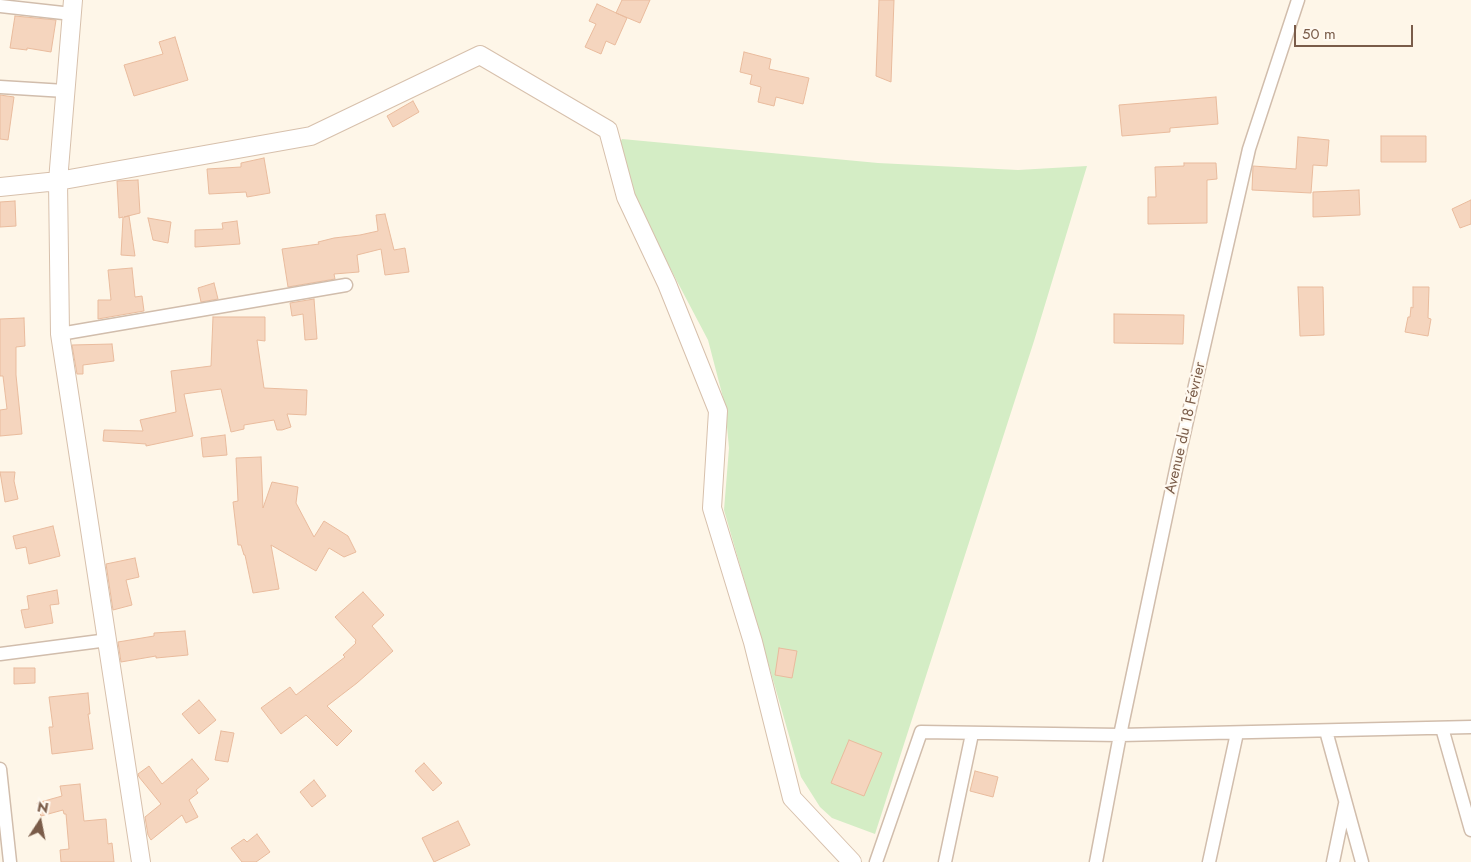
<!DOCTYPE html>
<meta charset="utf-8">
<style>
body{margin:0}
#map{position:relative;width:1471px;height:862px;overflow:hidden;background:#fef6e8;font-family:Jost,sans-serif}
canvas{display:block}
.north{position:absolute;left:15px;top:797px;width:50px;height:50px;-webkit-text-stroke:4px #fff9f0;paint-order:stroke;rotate:11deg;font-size:14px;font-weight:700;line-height:20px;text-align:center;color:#7a5c49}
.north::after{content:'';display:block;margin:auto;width:18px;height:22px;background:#7a5c49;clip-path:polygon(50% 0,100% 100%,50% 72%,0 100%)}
.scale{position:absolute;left:1294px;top:25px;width:119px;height:22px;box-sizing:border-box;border:2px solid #7a5c49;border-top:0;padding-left:6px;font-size:15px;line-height:18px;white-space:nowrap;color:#7a5c49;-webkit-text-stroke:4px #fff9f0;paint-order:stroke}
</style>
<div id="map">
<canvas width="1471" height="862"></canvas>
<div class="north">N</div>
<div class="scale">50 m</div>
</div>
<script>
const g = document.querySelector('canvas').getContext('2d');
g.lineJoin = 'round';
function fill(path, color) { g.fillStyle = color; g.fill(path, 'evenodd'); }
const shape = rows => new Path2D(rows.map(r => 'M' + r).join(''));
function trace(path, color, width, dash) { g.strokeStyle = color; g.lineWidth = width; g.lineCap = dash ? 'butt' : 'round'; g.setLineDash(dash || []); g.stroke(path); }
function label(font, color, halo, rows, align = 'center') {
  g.font = font + ' Jost,sans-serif'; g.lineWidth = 4.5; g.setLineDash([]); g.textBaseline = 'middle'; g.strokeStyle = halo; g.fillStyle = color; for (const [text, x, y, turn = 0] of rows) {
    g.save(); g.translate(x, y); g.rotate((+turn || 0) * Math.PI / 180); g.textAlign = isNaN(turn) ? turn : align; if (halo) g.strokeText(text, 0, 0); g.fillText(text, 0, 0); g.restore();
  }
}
const green = shape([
 [622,139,878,163,1018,170,1087,166,1034,341,875,834,832,818,820,807,801,777,724,510,729,448,725,405,708,340,640,211,618,146]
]);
const building = shape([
 [622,0,650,0,640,23,616,13,622,0],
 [879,0,894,0,891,82,876,76,879,0],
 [597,4,627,18,615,45,606,41,601,54,585,47,596,24,589,21,597,4],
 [15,16,56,20,51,52,27,48,27,50,10,48,15,16],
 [175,37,188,80,134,96,124,65,163,54,159,42,175,37],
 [744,52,771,59,769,69,809,78,803,104,776,97,774,106,758,102,761,87,750,84,752,75,740,72,744,52],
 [0,95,14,97,8,140,0,139,0,95],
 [1216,97,1218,124,1170,128,1170,132,1122,136,1119,105,1216,97],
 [413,101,419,112,393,127,387,116,413,101],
 [1381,136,1426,136,1426,162,1381,162,1381,136],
 [1298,137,1329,140,1327,166,1313,165,1311,193,1252,190,1253,166,1296,169,1298,137],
 [264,158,270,193,247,197,246,192,209,194,207,169,241,167,241,163,264,158],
 [1184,163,1216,163,1217,179,1207,180,1207,223,1148,224,1148,197,1156,197,1155,167,1184,166,1184,163],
 [138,180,140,213,124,217,129,216,135,256,121,255,123,217,119,218,117,181,138,180],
 [1359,190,1360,215,1313,217,1313,192,1359,190],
 [1471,200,1471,224,1460,228,1452,209,1471,200],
 [15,201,16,226,0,227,0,202,15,201],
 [385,214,394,250,405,248,409,272,385,275,381,249,357,255,359,272,334,274,335,279,288,287,282,249,319,244,318,242,334,238,360,235,378,231,376,215,385,214],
 [148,218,171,222,168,243,153,240,148,218],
 [237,221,240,244,195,247,195,230,223,229,222,223,237,221],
 [132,268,135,297,142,296,144,311,98,319,98,300,111,300,108,270,132,268],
 [214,283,218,299,201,302,198,288,214,283],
 [1298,287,1323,287,1324,335,1300,336,1298,287],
 [1413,287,1429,287,1428,318,1431,319,1428,336,1405,332,1408,317,1410,317,1411,307,1413,308,1413,287],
 [314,299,317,339,305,340,303,314,292,316,290,303,314,299],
 [1114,314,1184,315,1183,344,1114,343,1114,314],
 [213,317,265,317,265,341,257,340,264,388,307,390,306,415,287,414,291,427,282,430,277,430,274,420,244,425,244,429,231,432,221,389,198,392,184,394,193,436,146,446,146,444,103,441,104,430,143,431,140,420,176,412,171,371,211,366,213,317],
 [24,318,25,346,16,347,16,375,22,434,0,436,0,410,7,409,3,376,0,376,0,319,24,318],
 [112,344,114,361,83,365,83,374,77,374,72,345,112,344],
 [225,435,227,455,203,457,201,438,225,435],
 [261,457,263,508,272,482,298,487,296,503,314,537,324,521,348,536,356,552,344,557,329,548,316,571,271,545,279,589,253,593,245,555,244,555,241,545,238,545,233,502,238,501,236,458,261,457],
 [0,472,15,472,14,481,18,499,5,502,0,472],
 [53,526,60,556,29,564,26,547,16,549,13,536,53,526],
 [135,558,139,577,126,580,132,605,113,610,106,564,135,558],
 [57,590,59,604,50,605,53,623,25,628,21,610,29,609,27,596,57,590],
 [363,592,384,615,372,626,393,651,357,683,327,706,352,731,337,746,306,715,281,734,261,708,290,687,296,695,345,657,343,655,356,643,355,642,356,640,335,617,363,592],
 [185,631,188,655,156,658,156,656,121,662,118,642,154,636,154,633,185,631],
 [779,648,797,651,792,678,775,675,779,648],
 [14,668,35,668,35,683,14,684,14,668],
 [88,693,90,714,88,714,93,749,52,754,49,727,53,727,49,697,88,693],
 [199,700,216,720,199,734,182,714,199,700],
 [221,731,234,733,228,762,215,760,221,731],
 [849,740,882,753,864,796,831,783,849,740],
 [192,759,209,779,196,790,198,793,189,800,198,817,186,823,182,815,151,840,148,835,145,817,161,804,139,777,138,774,149,766,162,784,192,759],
 [424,763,442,783,433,791,415,771,424,763],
 [975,771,998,777,993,797,970,791,975,771],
 [314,780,326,796,312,807,300,792,314,780],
 [80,784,84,821,106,819,108,844,112,843,114,862,61,862,60,850,69,849,66,814,64,814,63,810,41,816,37,803,62,796,60,786,80,784],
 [458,821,470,845,434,862,422,838,458,821],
 [257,834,270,852,256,862,242,862,231,848,244,839,247,842,257,834]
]);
const street = shape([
 [0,6,72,14],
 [0,87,65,91],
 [60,334,346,285],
 [0,654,108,640],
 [1442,728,1471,830],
 [1326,731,1362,862],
 [0,769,10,862],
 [876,862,921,732,1120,735,1471,727],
 [945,862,972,734],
 [1096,862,1120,735,1178,460,1249,149,1298,0],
 [1209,862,1237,733],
 [1333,862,1345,804]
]);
const secondary = shape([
 [73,0,58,181,60,334,141,862],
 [0,187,58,181,311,136,480,55,608,130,626,197,667,284,718,411,712,508,753,642,792,798,852,862]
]);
const streetNames = [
 ["Avenue du 18 Février",1186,428,-77]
];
fill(green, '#d4edc5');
fill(building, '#f5d5be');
trace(building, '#e9bb9d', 1);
trace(street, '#d1bdac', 15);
trace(secondary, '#d7c0ac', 20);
trace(street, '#fff', 12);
trace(secondary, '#fff', 18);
label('15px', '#7a5c49', '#fff9f0', streetNames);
</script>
